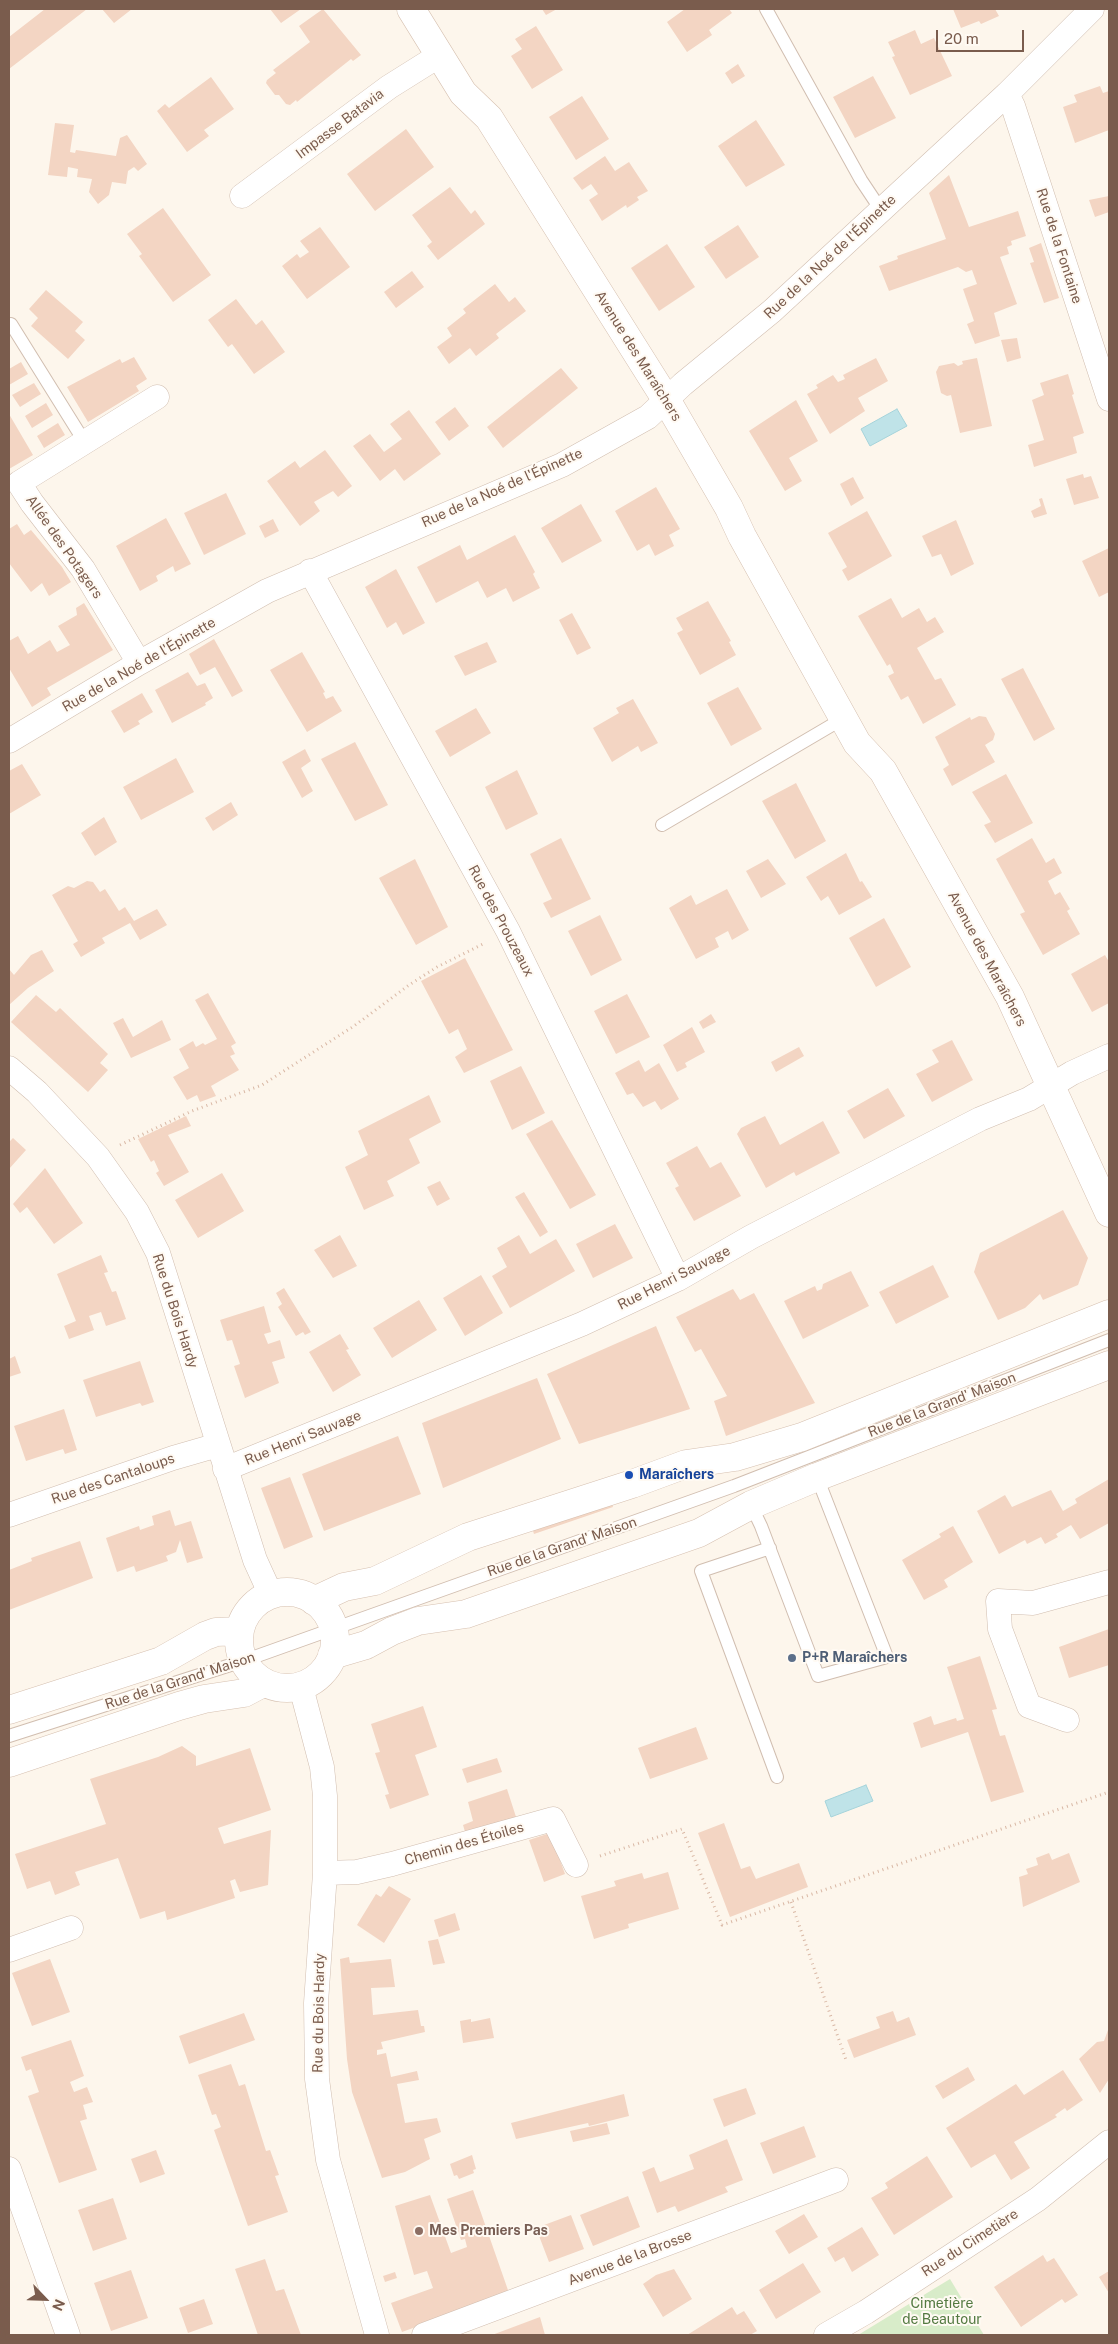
<!DOCTYPE html>
<meta charset="utf-8">
<style>
body{margin:0}
#map{position:relative;width:1118px;height:2344px;overflow:hidden;background:#fdf6ec;font-family:"Public Sans",sans-serif}
canvas{display:block}
.frame{position:absolute;inset:0;border:10px solid #7a5c4d;pointer-events:none}
.north{position:absolute;left:20px;top:2274px;width:50px;height:50px;-webkit-text-stroke:4px #fffaf3;paint-order:stroke;rotate:114deg;font-size:14px;font-weight:700;line-height:20px;text-align:center;color:#7a5c4d}
.north::after{content:'';display:block;margin:auto;width:18px;height:22px;background:#7a5c4d;clip-path:polygon(50% 0,100% 100%,50% 72%,0 100%)}
.scale{position:absolute;left:936px;top:30px;width:88px;height:22px;box-sizing:border-box;border:2px solid #7a5c4d;border-top:0;padding-left:6px;font-size:15px;line-height:18px;white-space:nowrap;color:#7a5c4d;-webkit-text-stroke:4px #fffaf3;paint-order:stroke}
</style>
<div id="map">
<canvas width="1118" height="2344"></canvas>
<div class="frame"></div>
<div class="north">N</div>
<div class="scale">20 m</div>
</div>
<script>
const g = document.querySelector('canvas').getContext('2d');
g.lineJoin = 'round';
function fill(path, color) { g.fillStyle = color; g.fill(path, 'evenodd'); }
const shape = rows => new Path2D(rows.map(r => 'M' + r).join(''));
function trace(path, color, width, dash) { g.strokeStyle = color; g.lineWidth = width; g.lineCap = dash ? 'butt' : 'round'; g.setLineDash(dash || []); g.stroke(path); }
function label(font, color, halo, rows, align = 'center') {
  g.font = font + ' "Public Sans",sans-serif'; g.lineWidth = 4; g.setLineDash([]); g.textBaseline = 'middle'; g.strokeStyle = halo; g.fillStyle = color; for (const [text, x, y, turn = 0] of rows) {
    g.save(); g.translate(x, y); g.rotate((+turn || 0) * Math.PI / 180); g.textAlign = isNaN(turn) ? turn : align; if (halo) g.strokeText(text, 0, 0); g.fillText(text, 0, 0); g.restore();
  }
}
const green = shape([
 [950,2279,984,2335,858,2335]
]);
const water = shape([
 [897,409,907,426,870,446,861,429,897,409],
 [866,1785,873,1801,831,1817,825,1801,866,1785]
]);
const building = shape([
 [45,9,87,9,9,69,9,37],
 [102,9,132,9,114,23],
 [270,9,301,9,281,23],
 [323,9,361,55,353,61,351,59,297,102,296,100,290,105,286,104,279,95,275,95,266,83,267,80,276,73,273,70,310,42,299,26],
 [542,9,557,9,546,15],
 [685,9,729,9,732,13,709,30,712,35,687,52,667,22],
 [953,9,995,9,999,16,981,24,979,21,961,28],
 [536,26,563,70,532,89,511,56,522,49,515,39],
 [915,30,921,44,934,38,952,76,910,95,892,57,895,56,888,42],
 [738,64,745,76,732,84,725,73],
 [873,76,896,118,855,138,833,97],
 [211,77,234,109,204,130,209,136,187,152,157,111,165,104,169,108],
 [1100,86,1103,93,1109,91,1109,130,1075,143,1063,107,1077,102,1074,95],
 [582,96,609,139,576,160,549,117],
 [756,120,785,165,746,187,718,146],
 [55,123,74,125,70,152,75,153,76,150,116,156,120,138,127,135,147,164,138,171,134,167,128,171,126,184,112,182,109,195,98,204,89,192,92,179,77,177,78,169,68,167,67,177,48,175],
 [406,129,434,167,375,211,347,174],
 [605,156,615,171,629,162,648,191,637,197,639,200,627,208,626,205,602,221,589,200,598,194,591,184,582,190,573,178],
 [949,175,969,227,1018,211,1026,236,1011,241,1012,245,1007,247,1009,254,1000,257,1017,304,994,313,1000,336,975,344,967,324,974,321,963,289,977,284,972,270,966,272,958,267,889,291,879,266,898,259,897,256,946,239,929,193],
 [450,187,471,214,475,210,485,224,438,260,427,246,432,242,412,215],
 [1109,196,1109,212,1095,217,1089,200],
 [163,208,211,275,173,302,139,256,142,254,127,234],
 [738,225,759,257,726,279,704,247],
 [320,227,350,267,307,299,282,266,297,254,300,258,309,252,300,241],
 [1041,243,1059,298,1044,303,1030,263,1034,262,1029,248],
 [667,244,695,287,659,311,631,268],
 [412,271,424,287,396,308,384,292],
 [495,284,509,302,515,297,526,311,496,334,499,338,476,356,470,348,449,364,437,347,452,336,447,328,466,313,463,309],
 [46,290,83,322,75,331,85,340,68,359,31,326,38,318,29,309],
 [236,299,256,325,262,320,285,352,254,374,232,344,228,347,208,320],
 [1017,338,1021,358,1007,362,1001,340],
 [134,357,147,379,136,386,139,391,88,422,67,387,120,359,122,363],
 [876,358,888,381,858,398,865,411,830,434,807,394,818,388,816,385,833,375,838,382,845,379,843,375],
 [977,358,992,426,960,433,951,395,947,396,941,393,936,372,939,366,954,363,958,366,963,364,962,361],
 [21,362,28,374,9,385,9,369],
 [561,368,578,388,503,448,487,427],
 [1068,374,1074,394,1072,395,1084,433,1073,437,1077,453,1034,467,1028,445,1044,440,1032,400,1044,395,1040,383],
 [34,383,41,394,20,407,12,395],
 [796,400,818,441,789,458,802,481,785,491,749,431],
 [46,403,53,415,32,428,25,416],
 [455,407,469,426,449,441,435,422],
 [409,410,441,454,404,481,395,469,380,481,353,446,370,434,384,452,402,439,390,424],
 [9,414,33,455,9,469],
 [58,423,65,435,44,448,37,436],
 [325,450,352,486,338,497,333,491,314,502,320,511,300,526,267,481,295,461,300,468],
 [1083,474,1084,478,1091,476,1099,498,1074,505,1066,479],
 [853,477,864,498,851,506,840,484],
 [656,487,680,529,669,535,674,546,655,556,649,544,637,551,615,511],
 [226,493,246,534,204,555,184,513],
 [1042,498,1047,514,1034,518,1031,511,1041,506,1039,499],
 [581,504,602,541,562,563,541,528],
 [867,511,892,556,848,581,842,570,847,567,828,533],
 [166,518,191,564,175,572,173,566,156,576,158,581,140,591,116,546],
 [273,519,279,531,265,538,259,526],
 [956,520,974,564,951,576,941,554,932,557,922,536],
 [17,524,24,535,31,530,62,567,71,582,49,596,42,583,31,592,9,563,9,529],
 [515,535,535,572,533,574,540,588,513,602,506,588,487,598,478,581,436,603,417,567,460,545,467,560],
 [1109,548,1109,592,1099,597,1082,561],
 [396,569,425,623,403,635,396,622,387,628,365,587],
 [891,598,902,618,919,608,927,622,935,617,944,632,917,648,935,680,941,678,956,705,923,724,908,696,901,700,888,676,894,673,890,664,887,666,858,616],
 [708,601,731,641,729,642,736,655,700,675,677,633,683,630,676,618],
 [84,603,113,650,47,688,51,695,32,707,9,668,9,641,18,636,28,654,50,640,57,652,70,645,58,626,77,615,76,608],
 [572,613,591,648,577,655,559,620],
 [214,639,243,691,232,697,215,667,200,675,189,654],
 [487,642,497,662,465,676,454,656],
 [302,652,325,692,323,693,326,699,333,696,342,711,307,732,270,670],
 [1023,668,1055,729,1034,741,1001,679],
 [188,672,197,686,205,683,213,698,205,703,206,705,172,723,155,690],
 [738,687,762,729,731,746,707,703],
 [142,693,153,712,138,721,140,724,124,733,111,711],
 [633,699,658,743,641,752,638,746,612,762,593,728,619,713,616,708],
 [476,708,491,733,450,757,435,731],
 [979,716,986,717,995,734,993,740,985,745,995,762,952,786,943,769,949,765,935,737,970,717,971,720],
 [355,742,388,805,355,821,321,759],
 [305,749,311,761,301,768,313,791,302,798,282,762],
 [176,758,194,792,141,820,123,787],
 [22,764,41,795,9,814,9,771],
 [517,770,538,814,506,830,485,787],
 [1006,774,1033,823,995,843,984,825,991,822,972,792],
 [796,783,826,841,795,859,762,801],
 [231,802,238,815,213,831,205,818],
 [104,817,117,842,95,856,81,833],
 [561,838,591,899,551,918,543,903,552,899,530,854],
 [1032,838,1046,863,1054,858,1062,873,1048,881,1055,895,1060,892,1070,909,1067,911,1080,934,1043,955,1020,914,1025,912,996,859],
 [846,853,860,882,862,881,872,897,839,915,828,896,821,901,806,877],
 [415,859,448,927,416,945,379,878],
 [768,859,786,884,761,898,746,871],
 [87,881,93,882,100,892,105,889,119,911,125,907,134,921,157,909,167,925,140,940,130,923,102,938,105,943,81,957,73,944,78,941,52,895,68,886,74,888],
 [727,889,749,930,732,940,728,931,715,938,719,947,696,959,669,908,691,895,696,905],
 [600,915,622,960,591,976,568,931],
 [884,918,911,967,876,987,849,938],
 [42,950,54,971,28,988,9,1005,9,969,14,975,31,955],
 [1105,955,1109,962,1109,1003,1092,1012,1071,974],
 [465,958,513,1050,464,1073,455,1057,467,1049,458,1029,449,1034,421,981],
 [208,993,236,1043,231,1046,235,1054,230,1056,239,1070,211,1086,216,1096,200,1102,197,1095,187,1100,173,1077,189,1068,179,1049,193,1041,196,1047,203,1043,205,1045,217,1039,195,1000],
 [627,994,650,1037,616,1054,594,1011],
 [36,995,56,1012,60,1008,108,1054,100,1063,108,1070,88,1092,11,1022],
 [711,1014,716,1022,703,1029,699,1022],
 [123,1018,133,1037,162,1020,171,1040,131,1058,113,1023],
 [692,1027,705,1052,685,1063,687,1067,677,1072,663,1045],
 [952,1040,973,1080,932,1102,916,1074,939,1062,932,1050],
 [799,1047,804,1056,776,1072,771,1062],
 [639,1060,645,1072,659,1063,679,1099,661,1110,655,1101,643,1107,633,1093,627,1095,615,1073],
 [521,1066,545,1113,512,1130,490,1081],
 [888,1088,905,1116,864,1139,847,1111],
 [429,1095,441,1122,409,1139,420,1163,387,1181,394,1196,364,1210,345,1167,368,1155,358,1131],
 [186,1116,191,1126,168,1135,189,1172,164,1186,156,1173,159,1171,154,1160,151,1162,138,1139],
 [765,1116,780,1145,823,1121,840,1153,796,1176,794,1172,766,1188,737,1134,741,1128],
 [552,1120,596,1195,570,1209,526,1134],
 [13,1138,26,1150,9,1169,9,1140,10,1141],
 [697,1146,710,1168,721,1162,741,1196,694,1221,675,1188,679,1186,666,1163],
 [45,1168,83,1223,54,1244,27,1207,20,1213,13,1204],
 [222,1173,244,1211,198,1238,175,1200],
 [440,1181,450,1199,437,1206,427,1187],
 [524,1192,548,1232,540,1237,515,1197],
 [1063,1210,1088,1258,1078,1285,1043,1300,1040,1294,1025,1308,998,1320,974,1272,980,1253],
 [615,1224,633,1258,593,1278,576,1244],
 [340,1235,357,1266,333,1278,314,1250],
 [519,1235,530,1254,556,1239,575,1271,510,1308,492,1276,507,1267,497,1248],
 [101,1255,108,1272,104,1273,112,1292,116,1291,126,1319,106,1326,101,1312,89,1316,94,1330,69,1339,64,1326,76,1321,57,1274],
 [933,1265,949,1297,896,1324,879,1292],
 [851,1271,869,1306,803,1339,784,1301,815,1286,817,1291,822,1289,823,1284],
 [481,1275,503,1313,465,1336,443,1298],
 [284,1288,311,1332,305,1335,303,1332,296,1336,278,1307,282,1304,276,1293],
 [733,1289,740,1300,754,1293,815,1403,726,1436,714,1401,727,1396,701,1349,695,1352,676,1317],
 [419,1300,437,1330,392,1358,373,1328],
 [264,1306,271,1332,264,1334,268,1344,280,1340,285,1358,272,1362,279,1383,245,1398,234,1366,240,1364,232,1340,227,1341,220,1320],
 [656,1326,690,1409,579,1444,547,1374],
 [340,1334,349,1349,346,1350,361,1375,333,1392,309,1352],
 [15,1356,21,1373,9,1377,9,1359],
 [140,1361,154,1402,142,1406,140,1403,96,1417,83,1380],
 [537,1378,561,1439,443,1488,422,1423],
 [64,1409,77,1450,65,1454,63,1449,26,1461,14,1426],
 [398,1436,421,1494,324,1531,302,1474],
 [290,1477,313,1537,284,1549,261,1488],
 [1109,1479,1109,1523,1080,1539,1071,1525,1056,1534,1058,1537,1045,1544,1041,1537,1027,1544,1025,1540,999,1554,977,1511,1005,1495,1012,1507,1051,1490,1063,1511,1077,1503,1075,1499],
 [611,1500,613,1507,534,1534,532,1528],
 [170,1510,175,1526,191,1521,203,1558,187,1563,180,1540,176,1552,166,1556,168,1561,136,1572,134,1566,117,1572,106,1538,139,1526,140,1530,154,1525,152,1516],
 [953,1526,973,1562,944,1580,948,1587,924,1600,902,1560,941,1537,939,1534],
 [80,1541,93,1578,9,1610,9,1570,32,1561,31,1558],
 [1109,1629,1109,1665,1069,1678,1059,1647],
 [980,1656,997,1709,992,1710,1000,1736,1005,1735,1024,1792,991,1802,968,1732,921,1748,913,1723,931,1716,934,1725,956,1718,957,1721,964,1719,947,1667],
 [423,1706,437,1747,415,1755,429,1795,390,1809,385,1795,389,1794,375,1753,380,1752,371,1724],
 [696,1727,708,1759,650,1779,638,1748],
 [182,1746,196,1756,196,1766,250,1748,271,1810,218,1828,224,1844,271,1830,268,1885,240,1892,235,1879,230,1881,235,1898,167,1920,165,1911,140,1919,118,1858,75,1872,80,1885,68,1890,55,1895,50,1881,27,1889,15,1854,106,1824,90,1779,158,1757],
 [497,1758,502,1772,467,1783,462,1769],
 [507,1789,517,1820,466,1835,463,1825,473,1821,468,1802],
 [724,1823,741,1869,750,1866,756,1879,799,1863,808,1887,730,1917,698,1833],
 [550,1833,565,1874,544,1882,529,1840],
 [1049,1853,1052,1860,1069,1853,1080,1882,1023,1907,1019,1877,1028,1874,1026,1869,1038,1865,1036,1858],
 [668,1872,679,1909,628,1924,629,1928,594,1939,581,1896,616,1886,614,1881,642,1873,644,1879],
 [389,1886,411,1899,384,1943,357,1925,376,1894,381,1897],
 [455,1913,460,1930,439,1937,434,1920],
 [438,1939,445,1963,433,1965,428,1941],
 [349,1957,350,1963,391,1959,395,1987,371,1988,373,2015,418,2010,421,2026,424,2026,425,2032,381,2042,383,2049,377,2050,377,2055,386,2053,391,2077,417,2071,419,2080,397,2084,405,2123,437,2118,441,2132,424,2139,430,2159,405,2172,382,2178,352,2092,347,2059,340,1959],
 [50,1959,70,2012,32,2026,12,1973],
 [893,2011,897,2022,909,2017,916,2035,854,2058,847,2040,880,2028,876,2017],
 [244,2013,255,2040,189,2064,179,2036],
 [490,2018,494,2038,463,2043,460,2021,471,2019,471,2022],
 [1108,2030,1109,2079,1100,2093,1079,2059,1097,2042,1104,2041],
 [71,2040,84,2076,70,2082,74,2092,87,2087,93,2102,83,2105,87,2119,80,2121,97,2170,59,2183,28,2096,39,2092,31,2069,26,2071,21,2057],
 [231,2064,239,2086,245,2084,266,2151,270,2150,279,2175,275,2176,288,2212,248,2226,214,2130,221,2127,216,2114,212,2115,198,2075],
 [968,2067,975,2080,943,2099,935,2086],
 [1063,2070,1083,2100,1067,2111,1065,2108,1055,2115,1057,2117,1014,2142,1030,2168,1011,2180,995,2154,971,2168,946,2128,1016,2084,1024,2095],
 [746,2088,756,2114,724,2127,713,2099],
 [624,2094,629,2116,589,2126,588,2123,516,2139,511,2123],
 [607,2123,610,2134,573,2142,570,2131],
 [804,2126,816,2157,773,2174,760,2143],
 [727,2139,743,2180,725,2187,728,2192,678,2212,675,2206,657,2213,642,2172,654,2167,660,2182,694,2169,689,2155],
 [156,2150,165,2174,140,2183,131,2159],
 [472,2155,476,2169,473,2170,474,2173,459,2179,457,2175,454,2176,450,2164],
 [927,2156,953,2197,894,2235,871,2198,888,2188,885,2183],
 [473,2190,509,2293,402,2332,391,2303,433,2288,427,2271,414,2275,395,2206,430,2195,451,2253,467,2247,465,2239,461,2240,447,2199],
 [628,2196,640,2227,593,2246,580,2215],
 [113,2198,127,2239,93,2251,78,2210],
 [804,2214,818,2237,789,2254,775,2231],
 [571,2215,584,2249,549,2262,536,2228],
 [862,2227,879,2255,852,2272,844,2257,835,2262,827,2248],
 [1043,2255,1047,2262,1054,2258,1078,2295,1065,2303,1062,2299,1021,2327,994,2287],
 [265,2259,276,2291,284,2289,301,2335,258,2335,235,2269],
 [803,2263,821,2292,776,2319,759,2290],
 [674,2269,692,2299,663,2317,643,2284,656,2275],
 [131,2270,148,2318,111,2331,94,2283],
 [1109,2271,1109,2293,1099,2277],
 [395,2272,397,2278,385,2282,383,2276],
 [204,2299,213,2324,188,2333,179,2308],
 [732,2307,737,2315,744,2311,757,2331,750,2335,687,2335],
 [540,2317,545,2335,492,2335]
]);
const path = shape([
 [120,1145,192,1111,262,1085,354,1026,409,985,437,967,485,943],
 [600,1856,682,1829,722,1925,1109,1792],
 [791,1902,846,2060]
]);
const lane = shape([
 [766,9,861,180,881,210],
 [11,324,84,441],
 [662,825,844,718],
 [751,1505,761,1526,818,1676,887,1657,817,1477],
 [770,1548,701,1571,777,1777],
 [9,1736,243,1661,734,1486,1109,1340]
]);
const street = shape([
 [1007,94,1013,106,1109,399],
 [242,196,389,87,440,55],
 [310,571,508,931,678,1279],
 [139,663,83,569,32,503,19,483,157,397],
 [9,741,139,663,267,591,562,465,648,417,683,384,772,311,1007,94,1092,9],
 [9,1068,37,1092,98,1157,137,1212,158,1253,255,1560,271,1595],
 [225,1469,582,1324,678,1279,751,1237,980,1119,1029,1099,1072,1073,1109,1056],
 [9,1515,173,1458,218,1445],
 [301,1687,322,1767,325,1796,325,1873,316,2003,317,2079,328,2160,377,2335],
 [1067,1720,1029,1706,1000,1629,998,1601,1033,1603,1109,1582],
 [325,1873,357,1872,392,1864,553,1819,576,1865],
 [9,1950,71,1928],
 [9,2169,68,2335],
 [424,2335,836,2180],
 [826,2335,866,2312,1038,2199,1109,2142]
]);
const secondary = shape([
 [411,9,463,93,489,118,667,401,729,508,742,536,857,743,883,771,1010,997,1109,1213],
 '239 1640a48 48 0 1 1 96 0a48 48 0 1 1-96 0Z',
 [314,1601,344,1587,375,1581,468,1537,632,1484,686,1464,735,1457,802,1437,1109,1314],
 [332,1655,366,1645,392,1631,418,1621,466,1614,699,1533,751,1505,817,1477,1109,1365],
 [9,1710,161,1661,205,1636,216,1632,239,1631],
 [9,1763,179,1706,204,1699,244,1693,263,1683]
]);
const markers = [
 [629,1475,5,"#1a4fb4"],
 [792,1658,5,"#5c6f8a"],
 [419,2231,5,"#8d6e63"]
];
const streetNames = [
 ["Impasse Batavia",340,124,-37],
 ["Rue de la Fontaine",1059,246,72],
 ["Rue de la Noé de l'Épinette",830,257,-43],
 ["Avenue des Maraîchers",638,356,58],
 ["Rue de la Noé de l'Épinette",502,488,-24],
 ["Allée des Potagers",64,547,55],
 ["Rue de la Noé de l'Épinette",139,665,-30],
 ["Rue des Prouzeaux",501,921,62],
 ["Avenue des Maraîchers",987,959,62],
 ["Rue Henri Sauvage",674,1278,-27],
 ["Rue du Bois Hardy",175,1311,72],
 ["Rue de la Grand' Maison",942,1405,-21],
 ["Rue Henri Sauvage",303,1438,-22],
 ["Rue des Cantaloups",113,1479,-19],
 ["Rue de la Grand' Maison",562,1547,-19],
 ["Rue de la Grand' Maison",180,1681,-18],
 ["Chemin des Étoiles",464,1844,-16],
 ["Rue du Bois Hardy",319,2013,-89],
 ["Rue du Cimetière",970,2243,-33],
 ["Avenue de la Brosse",630,2258,-21]
];
const transitNames = [
 ["Maraîchers",639,1475]
];
const serviceNames = [
 ["P+R Maraîchers",802,1658]
];
const educationNames = [
 ["Mes Premiers Pas",429,2231]
];
const parkNames = [
 ["Cimetière",942,2304],
 ["de Beautour",942,2320]
];
fill(green, '#d8ecc9');
fill(water, '#bfe3e8');
trace(water, '#a5d3da', 1);
fill(building, '#f3d5c3');
trace(lane, '#d1beb0', 14);
trace(street, '#d1beb0', 25);
trace(secondary, '#d6c0b0', 29);
trace(path, '#d9b8a5', 3, [1, 4]);
trace(lane, '#fff', 12);
trace(street, '#fff', 24);
trace(secondary, '#fff', 28);
for (const [x, y, r, color] of markers) { const dot = new Path2D(); dot.arc(x, y, r, 0, 2 * Math.PI); g.fillStyle = color; g.fill(dot); trace(dot, '#fffaf3', 2); }
label('14px', '#7a5c4d', '#fffaf3', streetNames);
label('bold 14px', '#164399', '#fffaf3', transitNames, 'left');
label('bold 14px', '#4e5e75', '#fffaf3', serviceNames, 'left');
label('bold 14px', '#785e54', '#fffaf3', educationNames, 'left');
label('14px', '#537a41', '#fffaf3', parkNames);
</script>
